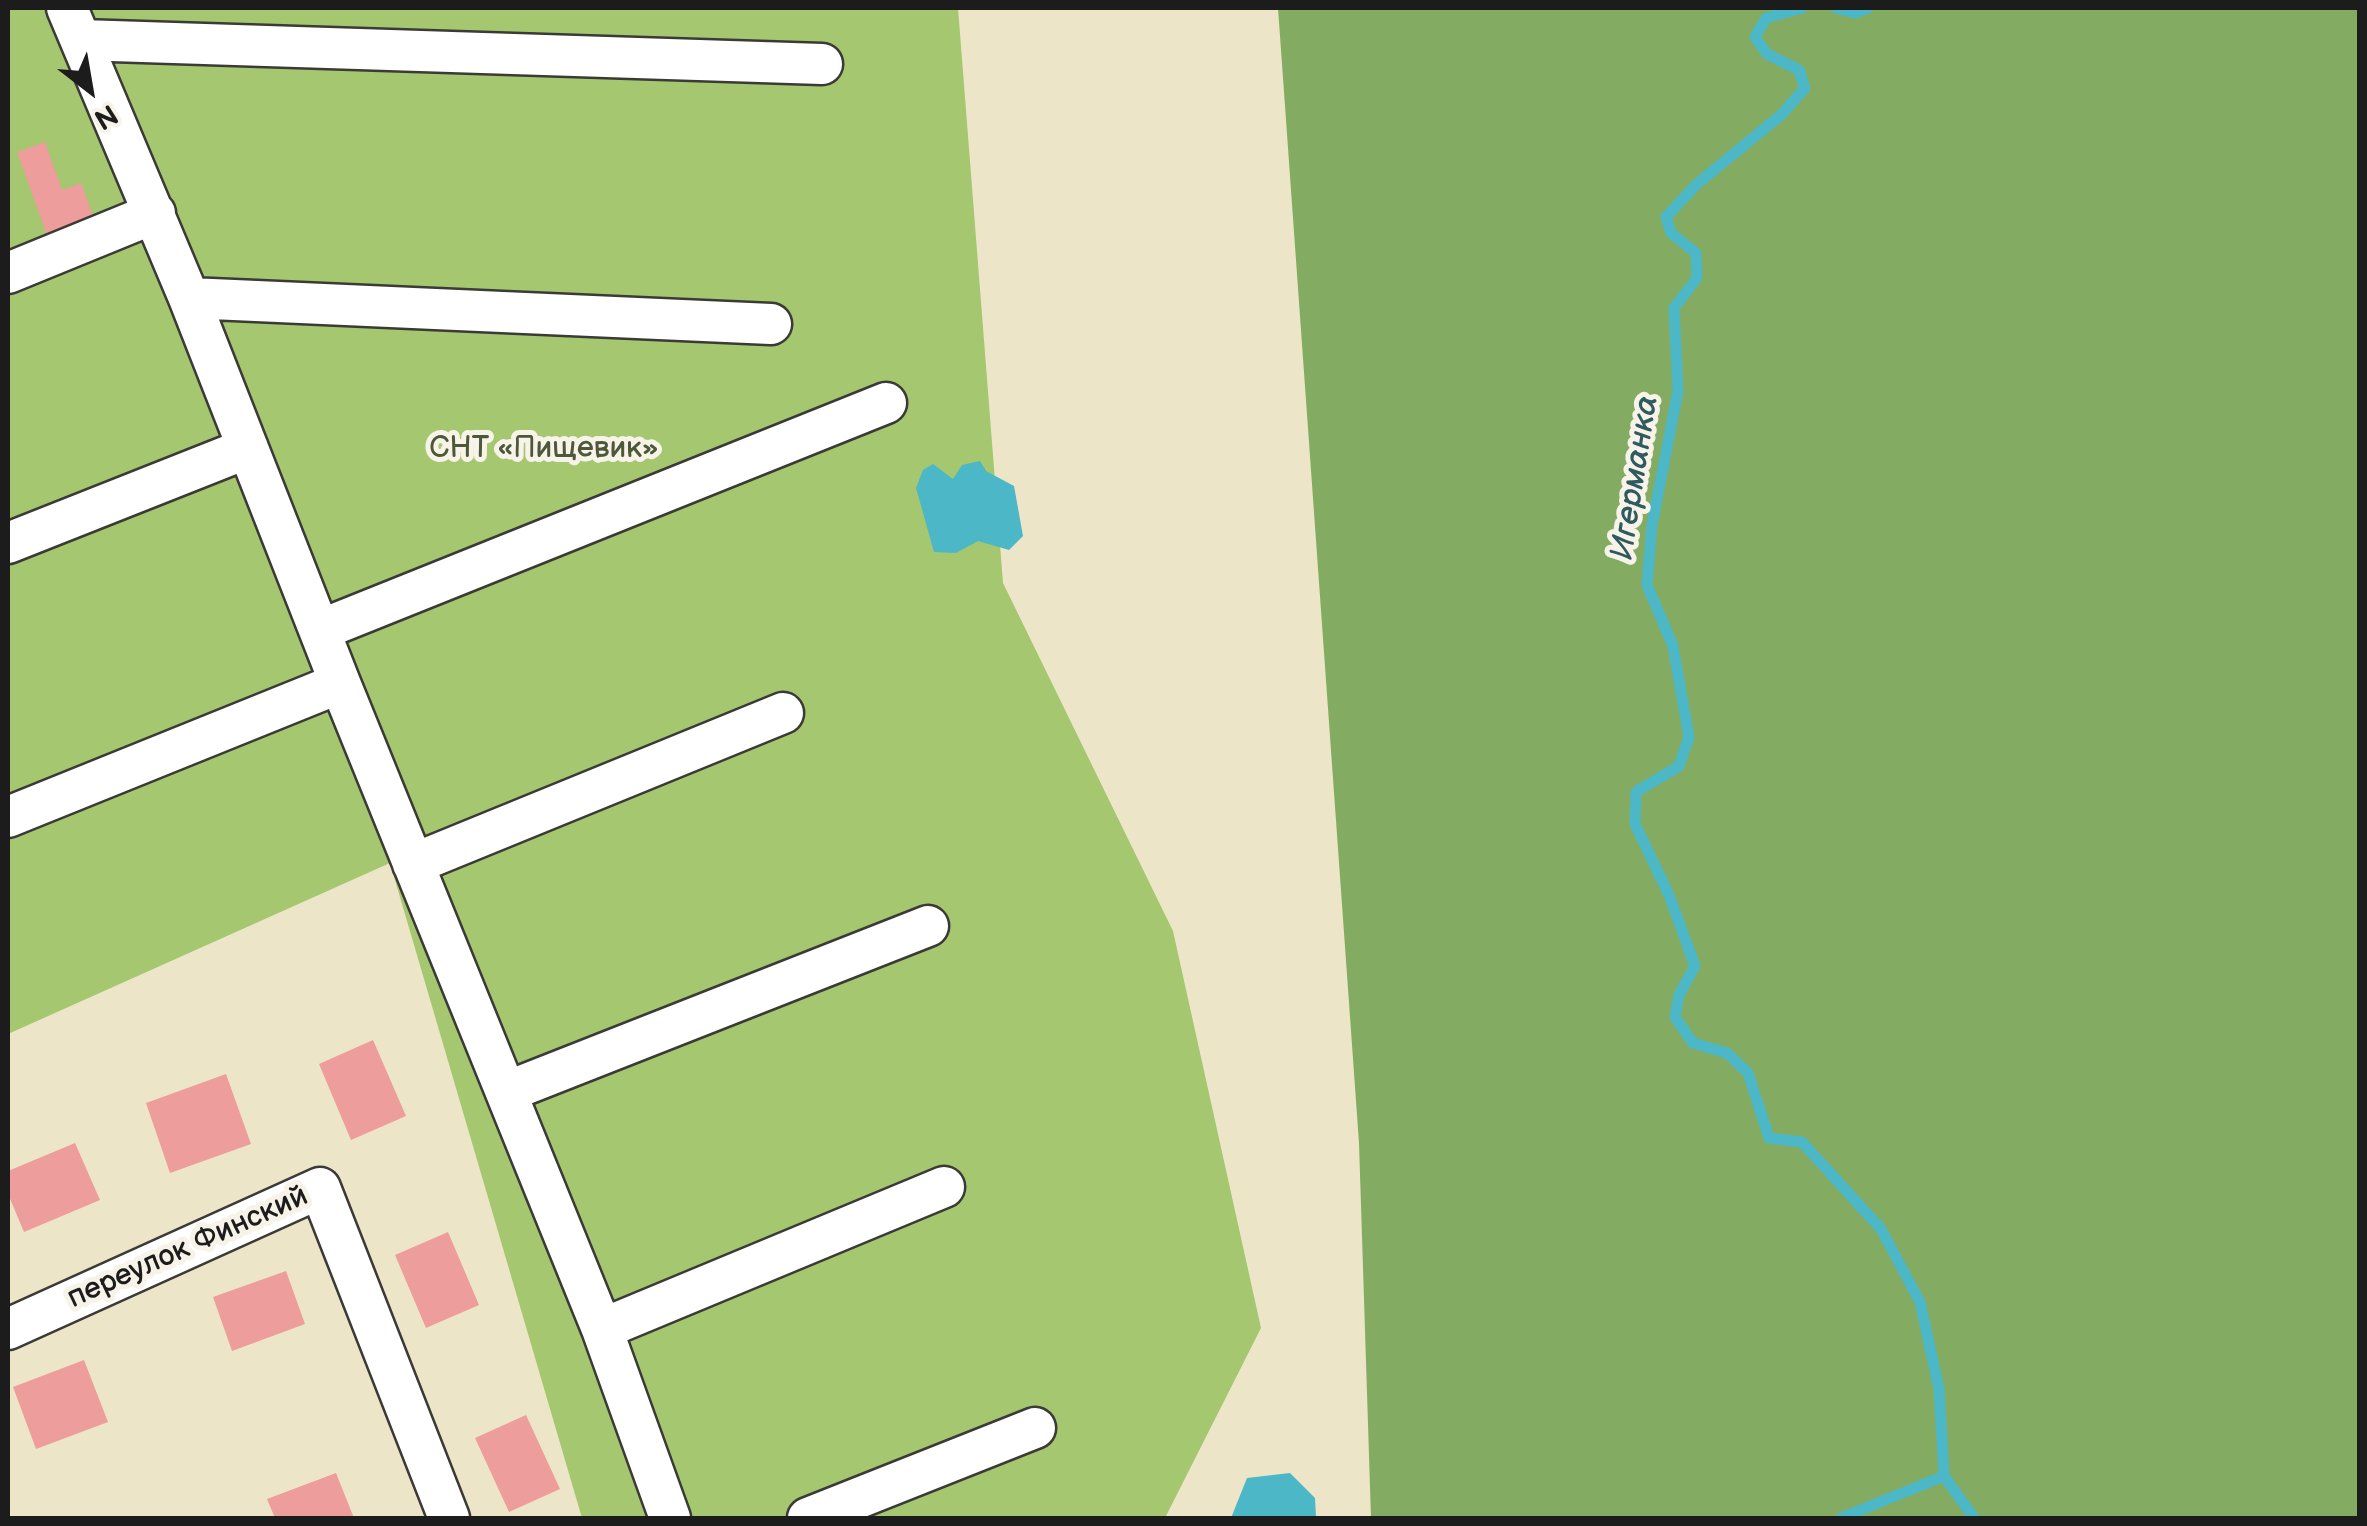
<!DOCTYPE html>
<meta charset="utf-8">
<style>
body{margin:0}
#map{position:relative;width:2367px;height:1526px;overflow:hidden;background:#ede5c8;font-family:"Balsamiq Sans",sans-serif}
canvas{display:block}
.frame{position:absolute;inset:0;border:10px solid #1c1c1c;pointer-events:none}
.north{position:absolute;left:40px;top:40px;width:100px;height:100px;-webkit-text-stroke:8px #f7f3e8;paint-order:stroke;rotate:149deg;font-size:28px;font-weight:700;line-height:40px;text-align:center;color:#1c1c1c}
.north::after{content:'';display:block;margin:auto;width:35px;height:45px;background:#1c1c1c;clip-path:polygon(50% 0,100% 100%,50% 72%,0 100%)}
</style>
<div id="map">
<canvas width="2367" height="1526"></canvas>
<div class="frame"></div>
<div class="north">N</div>
</div>
<script>
const g = document.querySelector('canvas').getContext('2d');
g.lineJoin = 'round';
function fill(path, color) { g.fillStyle = color; g.fill(path, 'evenodd'); }
const shape = rows => new Path2D(rows.map(r => 'M' + r).join(''));
function trace(path, color, width, dash) { g.strokeStyle = color; g.lineWidth = width; g.lineCap = dash ? 'butt' : 'round'; g.setLineDash(dash || []); g.stroke(path); }
function label(font, color, halo, rows, align = 'center') {
  g.font = font + ' "Balsamiq Sans",sans-serif'; g.lineWidth = 10; g.setLineDash([]); g.textBaseline = 'middle'; g.strokeStyle = halo; g.fillStyle = color; for (const [text, x, y, turn = 0] of rows) {
    g.save(); g.translate(x, y); g.rotate((+turn || 0) * Math.PI / 180); g.textAlign = isNaN(turn) ? turn : align; if (halo) g.strokeText(text, 0, 0); g.fillText(text, 0, 0); g.restore();
  }
}
const green = shape([
 [8,8,958,8,1003,583,1173,931,1261,1328,1165,1518,582,1518,390,863,8,1034]
]);
const forest = shape([
 [1278,8,2359,8,2359,1518,1371,1518,1359,1143]
]);
const water = shape([
 [980,461,986,471,1014,486,1023,536,1009,550,978,541,956,553,934,552,916,488,923,470,933,464,953,479,962,465],
 [1290,1473,1315,1498,1316,1518,1231,1518,1247,1478]
]);
const stream = shape([
 [1802,8,1766,18,1755,37,1767,54,1799,70,1805,88,1781,115,1697,184,1666,217,1671,233,1696,253,1697,278,1674,308,1678,391,1652,525,1647,585,1673,646,1689,737,1679,766,1636,792,1635,824,1669,895,1695,966,1679,995,1675,1017,1693,1043,1727,1053,1748,1073,1769,1138,1802,1142,1881,1229,1920,1302,1939,1389,1944,1476,1974,1518],
 [1836,8,1855,13,1868,8],
 [1841,1518,1944,1476]
]);
const building = shape([
 [45,142,62,190,81,183,96,224,49,241,17,152],
 [373,1040,406,1116,351,1140,319,1064],
 [226,1074,251,1144,170,1173,146,1103],
 [75,1143,100,1200,24,1232,8,1194,8,1171],
 [448,1232,479,1305,426,1328,395,1255],
 [286,1271,305,1324,232,1351,213,1297],
 [84,1360,108,1422,36,1449,13,1387],
 [526,1415,560,1489,509,1512,475,1438],
 [336,1473,354,1518,275,1518,267,1499]
]);
const minor = shape([
 [67,8,189,298,340,683,602,1329,670,1518],
 [81,40,822,64],
 [8,273,155,213],
 [189,298,771,324],
 [8,543,248,448],
 [320,630,886,403],
 [8,817,340,683],
 [413,864,783,713],
 [506,1092,928,926],
 [8,1329,320,1188,449,1518],
 [602,1329,944,1187],
 [808,1518,1035,1428]
]);
const parkNames = [
 ["СНТ «Пищевик»",544,449]
];
const streetNames = [
 ["переулок Финский",188,1248,-24]
];
const waterNames = [
 ["Игерманка",1636,478,-81]
];
fill(green, '#a4c770');
fill(forest, '#83ac62');
fill(water, '#4bb7c7');
trace(stream, '#4bb7c7', 11);
fill(building, '#ed9d9c');
trace(minor, '#3b3a36', 45);
trace(minor, '#fff', 40);
label('30px', '#4c5839', '#f7f3e8', parkNames);
label('30px', '#1c1c1c', '#f7f3e8', streetNames);
label('italic 32px', '#2f5a60', '#f7f3e8', waterNames);
</script>
